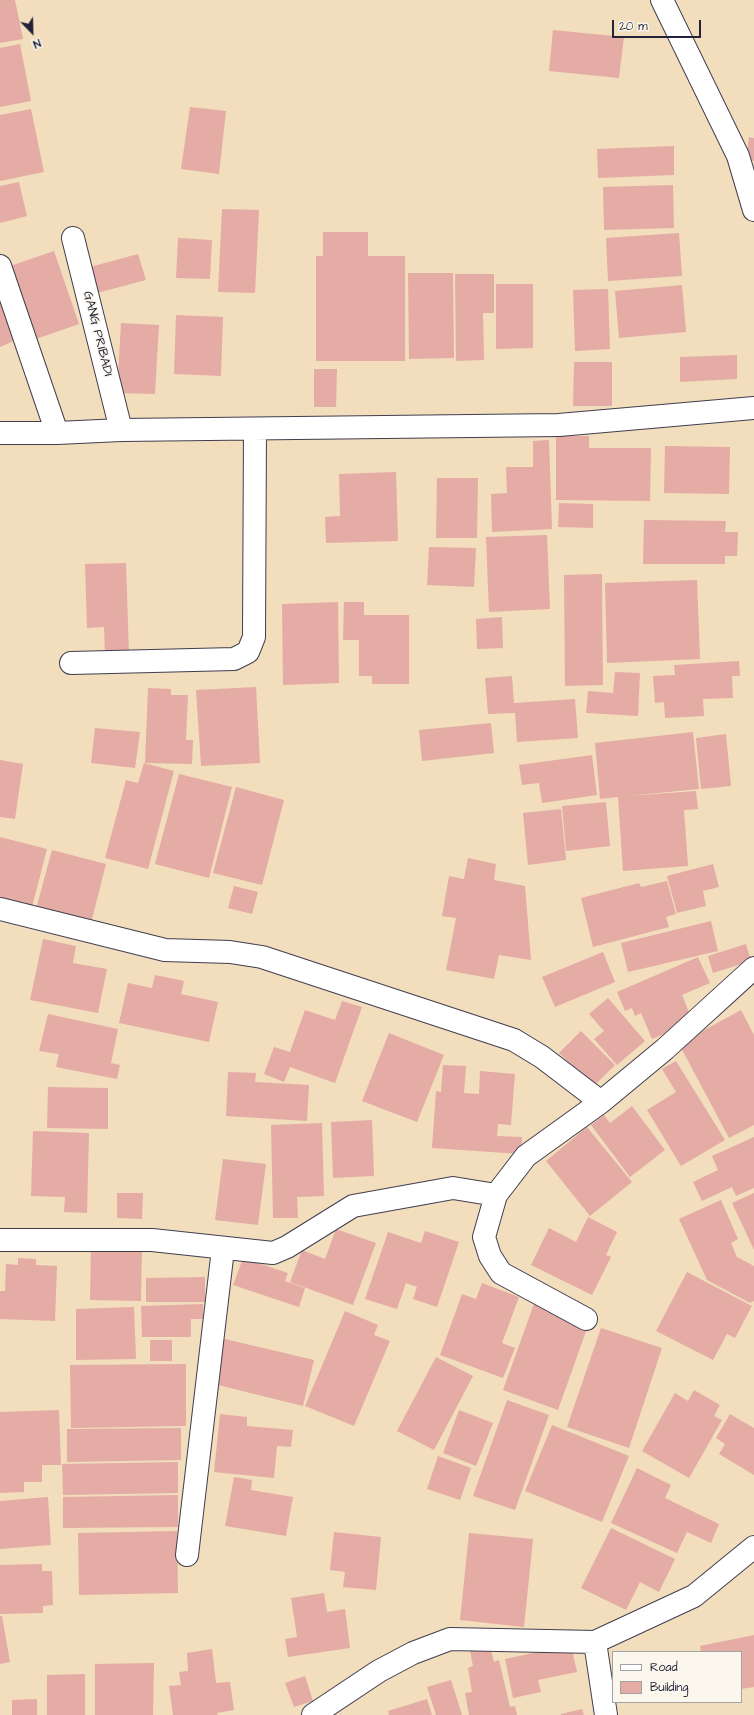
<!DOCTYPE html>
<style>
body{margin:0}
#map{position:relative;width:754px;height:1715px;overflow:hidden;background:#f2ddbd;font-family:"Architects Daughter",sans-serif}
canvas{display:block}
.legend{position:absolute;left:612px;top:1651px;width:130px;height:52px;box-sizing:border-box;background:#fbf7ec;border:1px solid #a4a2a5;margin:0;padding:5px 7px;list-style:none;font-size:12px;color:#22223b}
.legend li{display:flex;align-items:center;gap:8px;height:20px}
.legend b{width:20px;border:1px solid #a4a2a5}
.north{position:absolute;left:12px;top:12px;width:40px;height:40px;-webkit-text-stroke:3px #fbf7ec;paint-order:stroke;rotate:157deg;font-size:11px;font-weight:700;line-height:16px;text-align:center;color:#22223b}
.north::after{content:'';display:block;margin:auto;width:14px;height:18px;background:#22223b;clip-path:polygon(50% 0,100% 100%,50% 72%,0 100%)}
.scale{position:absolute;left:612px;top:20px;width:89px;height:18px;box-sizing:border-box;border:2px solid #22223b;border-top:0;padding-left:5px;font-size:12px;line-height:14px;white-space:nowrap;color:#22223b;-webkit-text-stroke:3px #fbf7ec;paint-order:stroke}
</style>
<div id="map">
<canvas width="754" height="1715"></canvas>
<ul class="legend">
<li><b style="height:5px;background:#fff"></b>Road</li>
<li><b style="height:11px;background:#e4aca4"></b>Building</li>
</ul>
<div class="north">N</div>
<div class="scale">20 m</div>
</div>
<script>
const g = document.querySelector('canvas').getContext('2d');
g.lineJoin = 'round';
function fill(path, color) { g.fillStyle = color; g.fill(path, 'evenodd'); }
const shape = rows => new Path2D(rows.map(r => 'M' + r).join(''));
function trace(path, color, width, dash) { g.strokeStyle = color; g.lineWidth = width; g.lineCap = dash ? 'butt' : 'round'; g.setLineDash(dash || []); g.stroke(path); }
function label(font, color, halo, rows, align = 'center') {
  g.font = font + ' "Architects Daughter",sans-serif'; g.lineWidth = 3; g.setLineDash([]); g.textBaseline = 'middle'; g.strokeStyle = halo; g.fillStyle = color; for (const [text, x, y, turn = 0] of rows) {
    g.save(); g.translate(x, y); g.rotate((+turn || 0) * Math.PI / 180); g.textAlign = isNaN(turn) ? turn : align; if (halo) g.strokeText(text, 0, 0); g.fillText(text, 0, 0); g.restore();
  }
}
const building = shape([
 [0,0,15,0,23,39,0,43],
 [553,30,624,37,619,78,549,71],
 [20,44,31,101,0,107,0,48],
 [190,107,226,111,219,174,181,169],
 [31,109,44,172,0,181,0,115],
 [749,137,754,138,754,161,746,160],
 [674,146,674,175,598,178,597,149],
 [19,182,27,216,0,223,0,186],
 [673,185,674,228,604,230,603,187],
 [222,209,259,210,255,293,218,292],
 [323,232,368,232,368,256,405,256,405,361,316,361,316,256,323,256],
 [679,233,682,276,608,281,606,238],
 [178,238,212,240,210,279,176,278],
 [54,251,79,324,36,339,10,266],
 [138,254,146,280,97,293,90,267],
 [408,273,453,273,454,358,409,359],
 [455,274,494,274,494,313,483,313,484,360,456,361],
 [496,284,533,284,533,348,496,349],
 [682,285,686,332,619,338,615,291],
 [608,289,610,349,575,351,573,290],
 [0,294,18,339,0,347],
 [176,315,223,317,221,376,174,374],
 [121,323,159,325,155,394,117,393],
 [737,355,737,379,680,382,680,357],
 [574,362,612,362,612,406,573,406],
 [314,369,337,369,336,407,314,407],
 [556,436,589,436,589,448,651,448,650,501,556,500],
 [549,440,552,529,492,532,491,494,507,493,506,467,533,467,533,441],
 [665,446,730,447,729,494,664,493],
 [396,472,398,541,326,543,325,517,340,516,339,474],
 [437,478,478,478,477,538,436,538],
 [559,503,593,504,593,528,558,527],
 [644,520,726,521,725,532,738,532,737,556,725,556,725,564,643,564],
 [547,535,550,609,489,612,486,537],
 [429,547,476,548,474,587,427,585],
 [126,563,129,655,105,656,104,627,87,628,85,564],
 [602,574,603,685,565,686,564,575],
 [697,580,700,659,607,663,605,583],
 [338,602,339,683,283,685,282,604],
 [344,602,364,602,364,615,409,615,409,684,372,684,372,676,359,676,359,640,343,640],
 [502,617,503,648,477,649,476,619],
 [739,661,740,676,732,676,733,698,703,699,704,716,665,718,664,702,655,703,653,676,675,675,674,665],
 [615,672,640,673,638,716,586,713,588,691,613,693],
 [512,676,514,703,575,699,578,738,517,742,515,713,488,714,485,678],
 [256,687,260,763,201,766,196,690],
 [148,688,171,689,171,695,188,695,186,740,193,740,192,764,145,763],
 [491,723,494,753,422,761,419,730],
 [95,728,140,732,135,768,91,763],
 [693,732,699,789,628,796,696,791,698,809,684,810,688,866,623,871,618,797,600,799,595,743],
 [726,734,731,786,701,789,696,738],
 [592,755,597,795,542,803,539,783,522,785,519,765],
 [0,760,23,764,15,819,0,817],
 [144,763,174,771,148,869,105,858,126,780,138,783],
 [179,774,232,787,209,878,155,864],
 [236,787,284,800,262,885,213,873],
 [606,802,610,846,566,851,562,806],
 [561,809,566,860,528,865,523,813],
 [0,837,47,849,32,907,0,899],
 [52,850,106,864,91,923,36,909],
 [468,858,496,864,494,880,525,886,531,960,499,955,494,979,446,970,456,918,442,916,449,876,464,879],
 [713,864,719,887,703,891,706,906,677,913,667,876],
 [667,881,676,914,666,917,669,927,593,947,581,898,639,883,641,887],
 [234,886,258,892,252,914,228,908],
 [711,921,718,951,628,972,621,943],
 [43,939,76,946,73,963,107,969,98,1013,30,1000],
 [746,944,751,961,713,973,708,956],
 [603,952,615,982,555,1007,542,977],
 [698,957,710,983,682,995,693,1022,652,1039,641,1013,635,1016,632,1008,625,1011,617,992],
 [155,975,184,981,181,994,218,1002,209,1042,119,1023,128,983,152,988],
 [608,998,645,1041,617,1065,594,1039,604,1031,589,1014],
 [342,1001,362,1007,335,1083,290,1067,284,1082,264,1074,274,1047,290,1052,305,1010,335,1020],
 [741,1010,754,1035,754,1125,729,1138,679,1044],
 [48,1014,118,1029,111,1063,120,1065,117,1079,56,1067,59,1054,39,1051],
 [581,1031,615,1065,593,1087,559,1053],
 [389,1033,444,1055,417,1122,362,1101],
 [676,1061,725,1140,681,1166,647,1110,676,1092,662,1069],
 [443,1065,466,1066,464,1093,479,1094,480,1071,515,1074,511,1125,498,1124,497,1136,522,1137,521,1154,432,1148,436,1091,441,1092],
 [228,1072,256,1073,255,1082,309,1085,307,1121,226,1116],
 [48,1087,108,1088,108,1129,47,1128],
 [632,1106,665,1150,630,1177,591,1125,604,1115,610,1123],
 [372,1120,374,1176,333,1178,331,1122],
 [322,1123,324,1196,297,1197,298,1218,273,1218,271,1125],
 [587,1127,632,1182,590,1216,546,1161],
 [33,1131,89,1133,87,1213,64,1212,65,1197,31,1196],
 [754,1137,754,1188,736,1196,732,1187,702,1201,693,1182,718,1170,712,1156],
 [223,1159,266,1164,258,1225,215,1220],
 [117,1193,143,1193,142,1219,117,1218],
 [754,1193,754,1250,732,1203],
 [721,1200,738,1239,731,1243,737,1257,754,1266,754,1301,750,1303,707,1280,679,1219],
 [588,1217,617,1232,606,1255,611,1257,592,1295,531,1265,549,1228,576,1242],
 [336,1229,376,1243,353,1305,290,1282,302,1250,325,1259],
 [425,1231,459,1242,437,1307,413,1299,417,1287,406,1283,397,1309,365,1299,388,1232,421,1243],
 [91,1244,142,1245,141,1301,90,1300],
 [18,1258,36,1259,36,1265,57,1266,55,1321,0,1319,0,1291,5,1291,6,1264,18,1265],
 [243,1258,288,1273,285,1281,305,1288,299,1307,233,1285],
 [687,1272,752,1306,735,1338,727,1334,713,1360,656,1331],
 [205,1277,205,1302,146,1302,146,1278],
 [482,1283,519,1297,502,1343,515,1348,503,1378,440,1355,462,1294,476,1299],
 [535,1301,590,1320,558,1410,503,1390],
 [203,1304,203,1319,191,1319,191,1337,142,1337,141,1306],
 [134,1307,136,1359,76,1360,76,1309],
 [345,1311,378,1325,374,1335,390,1341,354,1426,305,1406],
 [601,1328,662,1348,629,1448,567,1427],
 [221,1338,314,1360,303,1406,210,1383],
 [150,1340,172,1340,172,1361,150,1361],
 [436,1357,473,1376,434,1450,397,1431],
 [186,1364,186,1426,71,1428,70,1365],
 [694,1390,720,1405,714,1416,722,1420,689,1478,642,1451,675,1393,688,1401],
 [507,1400,549,1415,515,1510,473,1496],
 [59,1410,61,1465,42,1465,42,1482,24,1482,24,1492,0,1493,0,1412],
 [459,1410,493,1423,476,1466,443,1453],
 [220,1414,247,1417,247,1426,293,1430,291,1447,277,1446,274,1478,214,1472],
 [730,1414,754,1428,754,1475,719,1454,725,1444,716,1438],
 [552,1425,629,1456,602,1522,525,1491],
 [181,1428,181,1460,67,1462,67,1429],
 [438,1456,471,1468,460,1500,427,1489],
 [178,1462,178,1493,63,1495,62,1464],
 [637,1468,671,1485,665,1498,719,1524,711,1543,687,1532,677,1553,611,1523],
 [234,1477,252,1480,251,1490,293,1497,286,1536,225,1526],
 [178,1495,178,1527,63,1528,63,1497],
 [48,1497,51,1545,0,1549,0,1501],
 [611,1528,675,1559,659,1592,640,1582,626,1610,581,1588],
 [177,1531,178,1593,79,1595,78,1533],
 [334,1532,381,1537,376,1590,343,1587,345,1572,330,1570],
 [469,1533,533,1539,524,1627,460,1620],
 [42,1564,42,1571,52,1571,53,1605,43,1606,43,1613,0,1614,0,1565],
 [324,1593,327,1612,345,1609,350,1648,288,1657,285,1639,297,1637,291,1598],
 [0,1616,2,1616,10,1662,0,1664],
 [754,1635,754,1687,741,1689,741,1652,701,1652,700,1646],
 [571,1645,577,1672,538,1680,541,1692,513,1698,505,1659],
 [490,1646,494,1662,499,1660,510,1707,515,1706,517,1715,469,1715,465,1693,472,1692,468,1668,473,1666,470,1651],
 [212,1649,216,1683,230,1682,234,1710,217,1713,218,1715,173,1715,169,1686,181,1685,179,1672,188,1671,187,1653],
 [154,1663,153,1715,95,1715,95,1664],
 [85,1674,85,1715,47,1715,47,1675],
 [305,1676,313,1701,294,1707,285,1683],
 [451,1680,462,1715,436,1715,427,1687],
 [37,1699,37,1715,12,1715,12,1700],
 [427,1699,432,1715,389,1715,388,1711],
 [582,1709,584,1715,561,1715,561,1714]
]);
const street = shape([
 [73,238,121,430],
 [0,266,57,433],
 [0,433,57,433,121,430,559,425,754,408],
 [71,663,234,659,248,652,254,637,255,429],
 [0,909,165,950,230,952,262,957,514,1040,542,1057,601,1102],
 [0,1240,152,1240,273,1253,287,1247,353,1206,453,1188,496,1195],
 [586,1319,501,1273,490,1256,484,1237,496,1195,526,1156,601,1102,665,1049,754,968],
 [187,1555,223,1249],
 [595,1642,606,1715],
 [313,1715,379,1671,413,1653,450,1639,595,1642,694,1596,754,1547]
]);
const secondary = shape([
 [662,0,738,156,754,210]
]);
const streetNames = [
 ["GANG PRIBADI",97,334,76]
];
fill(building, '#e4aca4');
trace(street, '#413e4e', 24);
trace(secondary, '#413e4e', 24);
trace(street, '#fff', 22);
trace(secondary, '#fff', 22);
label('13px', '#22223b', '#fbf7ec', streetNames);
</script>
